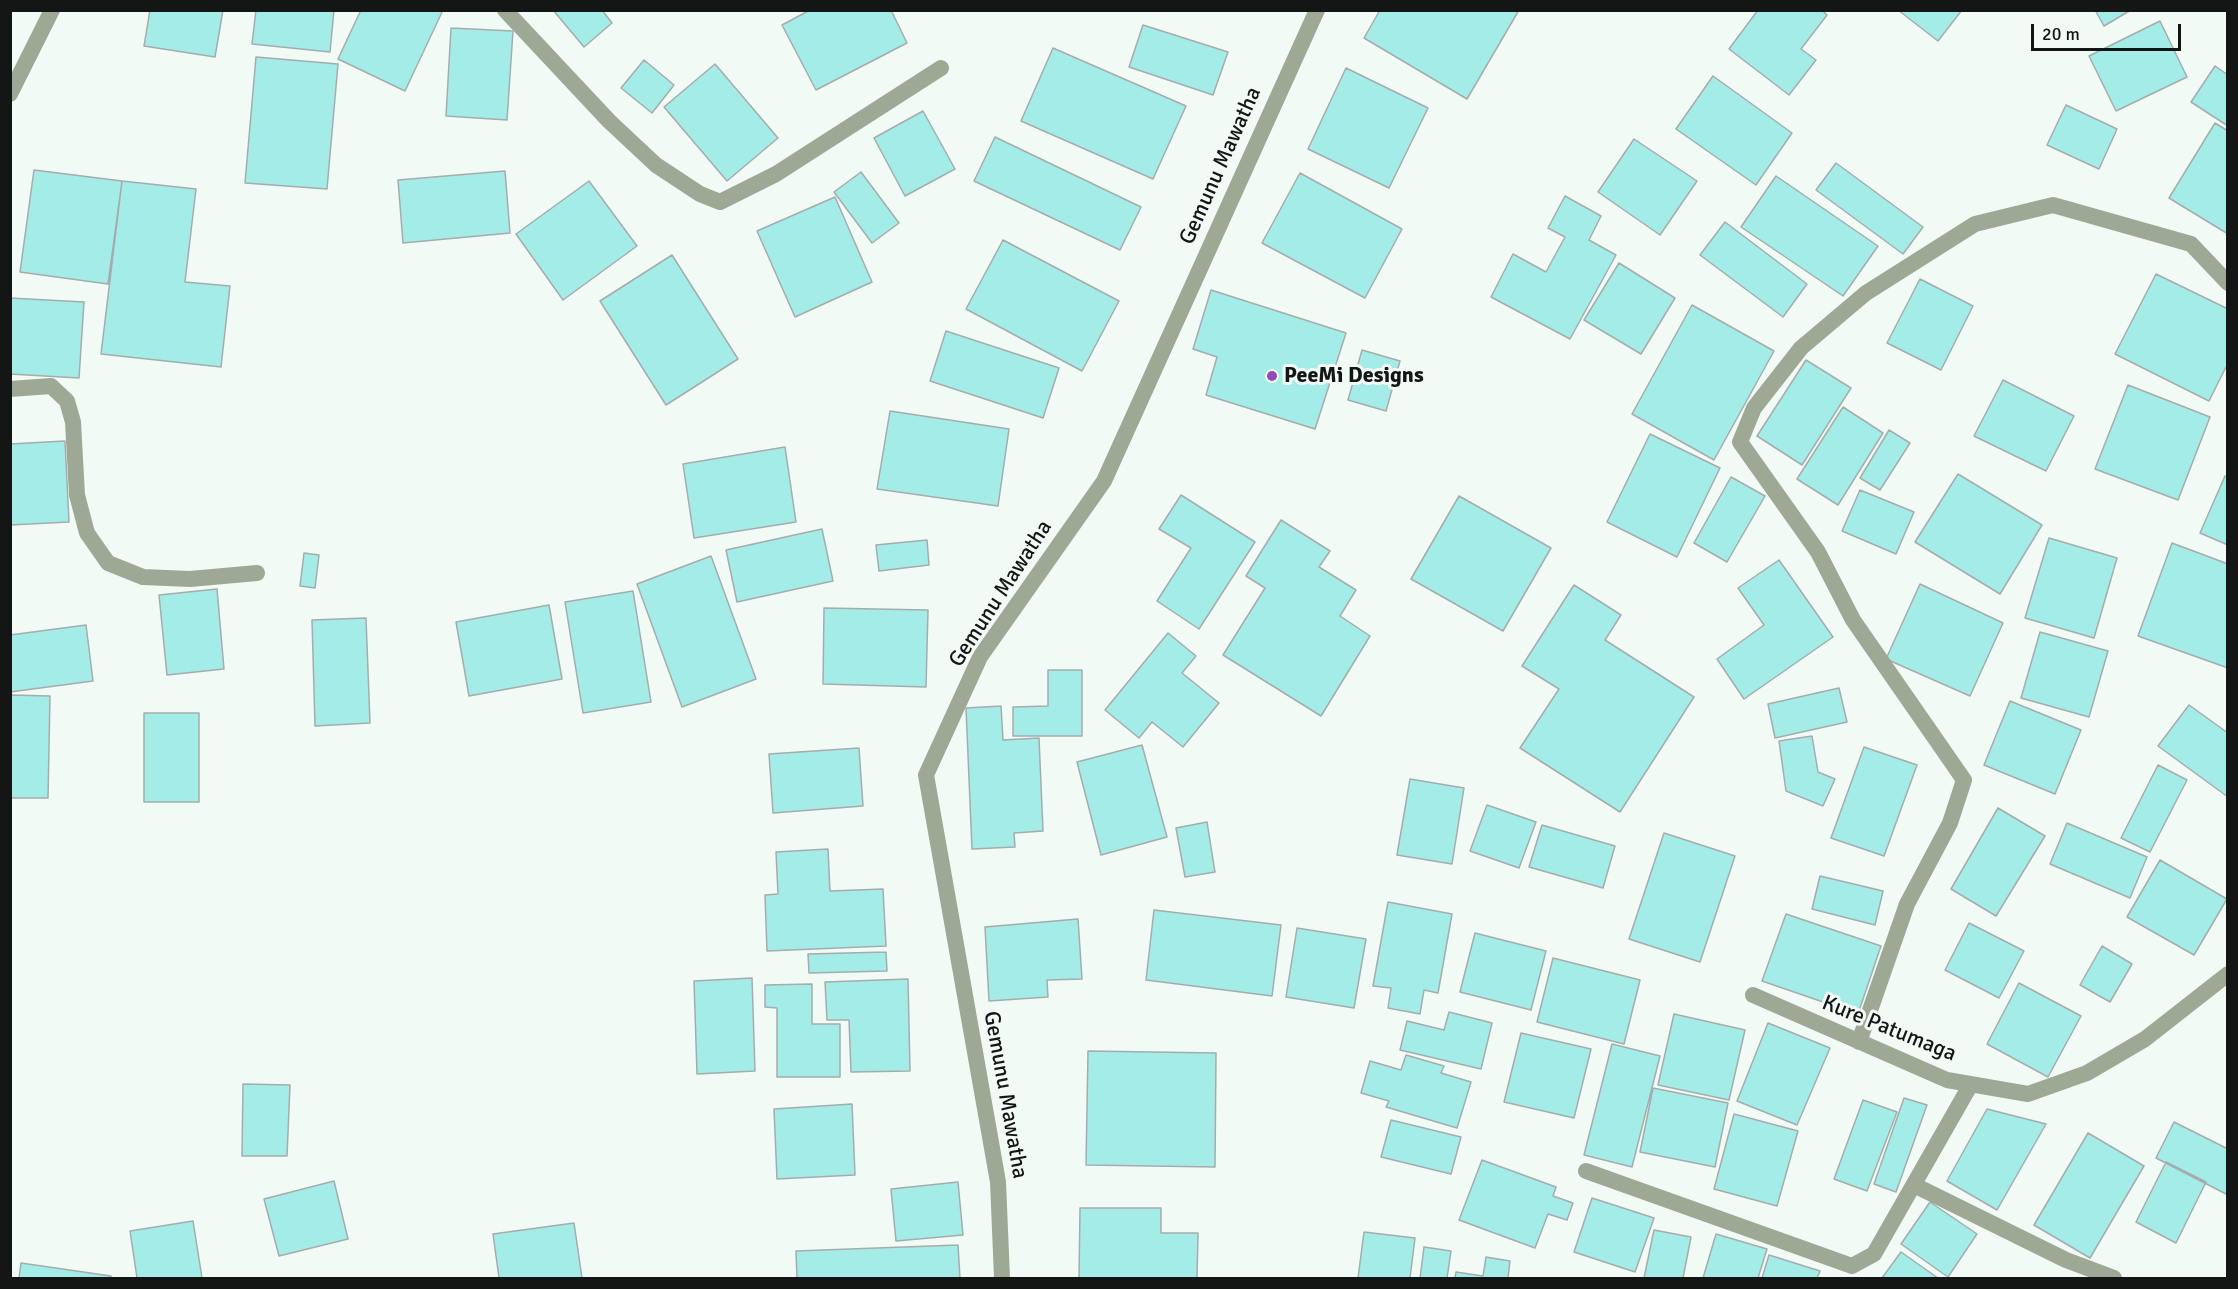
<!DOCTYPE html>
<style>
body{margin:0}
#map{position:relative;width:2238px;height:1289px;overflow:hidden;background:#f2faf6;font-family:Signika,sans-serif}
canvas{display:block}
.frame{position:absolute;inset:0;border:12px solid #141615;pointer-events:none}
.scale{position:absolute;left:2031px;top:24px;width:150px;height:27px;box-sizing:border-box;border:3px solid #141615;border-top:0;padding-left:8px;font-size:18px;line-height:21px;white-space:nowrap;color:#141615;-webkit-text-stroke:4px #f2faf6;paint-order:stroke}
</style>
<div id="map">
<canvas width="2238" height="1289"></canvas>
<div class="frame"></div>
<div class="scale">20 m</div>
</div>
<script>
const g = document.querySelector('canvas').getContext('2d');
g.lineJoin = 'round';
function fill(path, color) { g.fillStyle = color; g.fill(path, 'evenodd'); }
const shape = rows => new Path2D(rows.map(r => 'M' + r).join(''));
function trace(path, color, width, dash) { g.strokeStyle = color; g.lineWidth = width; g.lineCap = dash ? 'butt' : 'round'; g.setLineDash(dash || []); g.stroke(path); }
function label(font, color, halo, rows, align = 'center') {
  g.font = font + ' Signika,sans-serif'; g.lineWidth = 6; g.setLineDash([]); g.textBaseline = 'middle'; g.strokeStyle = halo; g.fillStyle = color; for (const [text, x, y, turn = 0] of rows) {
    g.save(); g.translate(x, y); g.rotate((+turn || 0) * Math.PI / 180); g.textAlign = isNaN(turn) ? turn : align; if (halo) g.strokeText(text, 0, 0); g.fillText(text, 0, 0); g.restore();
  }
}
const building = shape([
 [150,10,223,10,215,57,144,46,150,10],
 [256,10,334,10,330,52,252,44,256,10],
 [361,10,443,10,405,91,338,59,361,10],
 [553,10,602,10,612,23,584,47,553,10],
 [810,10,891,10,907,43,816,90,782,25,810,10],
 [1380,10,1519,10,1467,99,1364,38,1380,10],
 [1758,10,1822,10,1827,15,1801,49,1816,60,1789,95,1729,49,1758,10],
 [1898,10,1962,10,1938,41,1898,10],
 [2095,10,2131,10,2104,26,2095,10],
 [2160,21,2187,77,2116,111,2089,56,2160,21],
 [1143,25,1228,52,1213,95,1129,67,1143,25],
 [451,28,513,31,507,120,446,116,451,28],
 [1053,48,1186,106,1153,179,1021,121,1053,48],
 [256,57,338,64,327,189,245,183,256,57],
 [644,60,674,85,652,113,621,88,644,60],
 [715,64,778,138,727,181,664,107,715,64],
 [2215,66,2228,75,2228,126,2191,102,2215,66],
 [1346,68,1428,108,1389,188,1308,149,1346,68],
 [1713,76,1792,133,1756,185,1676,129,1713,76],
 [2066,105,2117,129,2099,169,2047,145,2066,105],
 [923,111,955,169,905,196,874,138,923,111],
 [2215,123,2228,131,2228,234,2169,198,2215,123],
 [995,137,1141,207,1120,250,974,181,995,137],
 [1634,139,1697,181,1660,235,1598,192,1634,139],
 [1836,163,1923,227,1903,254,1816,190,1836,163],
 [34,170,122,181,108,284,20,272,34,170],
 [505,171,510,233,403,243,398,180,505,171],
 [861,172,899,223,872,243,834,192,861,172],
 [1300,173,1402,229,1365,298,1262,243,1300,173],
 [1776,176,1878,246,1843,296,1741,227,1776,176],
 [122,181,196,189,185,282,230,286,221,367,101,354,122,181],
 [589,181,637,246,563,300,516,234,589,181],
 [1565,196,1601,216,1589,240,1616,255,1570,339,1491,297,1513,254,1546,272,1565,237,1548,228,1565,196],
 [835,197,872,282,795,317,757,231,835,197],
 [1725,222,1807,284,1783,317,1700,255,1725,222],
 [1003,240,1119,301,1082,371,966,309,1003,240],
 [672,255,738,359,666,405,600,301,672,255],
 [1619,263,1675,298,1641,354,1584,320,1619,263],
 [2156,274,2228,309,2228,363,2209,401,2115,354,2156,274],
 [1920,279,1973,306,1941,370,1887,343,1920,279],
 [1211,290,1346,333,1315,429,1206,395,1217,357,1193,349,1211,290],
 [10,298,84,302,79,378,10,374,10,298],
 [1692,305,1774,351,1714,460,1632,414,1692,305],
 [946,331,1059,368,1043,418,930,381,946,331],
 [1362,350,1400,361,1386,411,1348,400,1362,350],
 [1806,360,1851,388,1802,465,1757,436,1806,360],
 [2003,380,2074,416,2046,471,1974,436,2003,380],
 [2128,385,2210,417,2178,500,2095,469,2128,385],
 [1843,407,1883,433,1838,505,1797,479,1843,407],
 [890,411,1009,429,998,506,877,489,890,411],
 [1889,430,1910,443,1880,490,1860,478,1889,430],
 [1650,434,1720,468,1677,557,1607,522,1650,434],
 [65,441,69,522,10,525,10,444,65,441],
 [785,447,796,522,694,538,683,464,785,447],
 [1958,474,2042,525,2000,594,1915,542,1958,474],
 [2225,476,2228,477,2228,545,2200,533,2225,476],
 [1731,477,1765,496,1727,562,1694,543,1731,477],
 [1860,490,1914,512,1896,554,1842,531,1860,490],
 [1181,495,1255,542,1199,629,1157,601,1191,548,1159,529,1181,495],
 [1459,496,1551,548,1503,631,1411,579,1459,496],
 [1281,520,1330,551,1319,567,1356,590,1340,616,1370,636,1321,716,1223,655,1265,588,1246,576,1281,520],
 [822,529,833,581,737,602,726,550,822,529],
 [2049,538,2117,558,2094,638,2025,618,2049,538],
 [927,540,929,565,879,571,876,545,927,540],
 [2172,543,2228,564,2228,668,2138,636,2172,543],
 [304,553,319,555,315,588,300,586,304,553],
 [711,556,756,679,682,707,637,584,711,556],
 [1779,560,1833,637,1744,699,1717,659,1764,625,1738,588,1779,560],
 [1920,584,2003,623,1970,696,1886,659,1920,584],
 [1574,585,1621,615,1605,640,1694,697,1620,812,1520,748,1559,689,1522,666,1574,585],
 [217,589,224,669,167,675,159,595,217,589],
 [633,591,651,702,583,713,565,602,633,591],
 [549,605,562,679,469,696,456,622,549,605],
 [824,608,928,610,926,687,823,684,824,608],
 [366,618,370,723,315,726,312,620,366,618],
 [86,625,93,681,10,692,10,635,86,625],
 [2040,632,2108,651,2089,717,2021,698,2040,632],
 [1168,633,1196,656,1182,673,1219,703,1183,747,1152,722,1139,738,1105,710,1168,633],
 [1048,670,1082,670,1082,736,1013,736,1013,707,1048,706,1048,670],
 [1839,688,1847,722,1775,738,1768,704,1839,688],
 [10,695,50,696,48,798,10,798,10,695],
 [2010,701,2081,730,2055,794,1984,765,2010,701],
 [2189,705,2228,733,2228,797,2158,746,2189,705],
 [1001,706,1003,740,1039,738,1043,831,1014,833,1015,847,972,849,966,708,1001,706],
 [144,713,199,713,199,802,144,802,144,713],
 [1812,736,1818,772,1835,779,1823,806,1786,791,1779,741,1812,736],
 [1142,745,1167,837,1101,855,1077,762,1142,745],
 [1864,747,1917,765,1884,856,1831,838,1864,747],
 [859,748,863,806,773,813,769,754,859,748],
 [2158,765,2187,780,2150,852,2121,838,2158,765],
 [1410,779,1464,788,1452,864,1397,855,1410,779],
 [1487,805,1536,822,1519,868,1470,851,1487,805],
 [1998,808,2045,836,1996,916,1951,889,1998,808],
 [1207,822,1215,872,1185,877,1176,828,1207,822],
 [2067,823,2147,857,2130,898,2050,864,2067,823],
 [1542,825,1615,846,1603,888,1529,867,1542,825],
 [1664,833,1735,856,1700,962,1629,939,1664,833],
 [828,849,830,891,883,889,886,946,767,951,765,895,778,894,776,852,828,849],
 [2160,860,2227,899,2194,955,2127,917,2160,860],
 [1820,876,1883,891,1875,925,1812,909,1820,876],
 [1388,902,1452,914,1438,993,1424,990,1420,1014,1388,1008,1391,988,1373,986,1388,902],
 [1154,910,1281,925,1272,996,1146,980,1154,910],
 [1786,914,1881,946,1858,1014,1762,981,1786,914],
 [1078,919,1082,979,1047,980,1048,997,989,1001,985,927,1078,919],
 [1969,923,2024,951,1999,998,1945,970,1969,923],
 [1297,928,1366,939,1354,1008,1286,997,1297,928],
 [1475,933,1546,951,1531,1010,1460,992,1475,933],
 [2102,946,2132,964,2110,1002,2080,985,2102,946],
 [886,952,887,971,809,973,808,954,886,952],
 [1553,958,1640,980,1624,1044,1537,1022,1553,958],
 [752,978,755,1071,697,1074,694,981,752,978],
 [908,979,910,1071,851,1072,849,1020,827,1020,825,982,908,979],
 [2019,983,2081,1016,2048,1077,1987,1044,2019,983],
 [812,984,812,1024,840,1024,840,1077,777,1077,777,1008,765,1007,765,985,812,984],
 [1449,1012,1492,1023,1481,1069,1400,1050,1407,1021,1444,1030,1449,1012],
 [1674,1014,1745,1030,1729,1100,1658,1085,1674,1014],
 [1768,1023,1830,1048,1797,1125,1737,1101,1768,1023],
 [1521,1033,1591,1049,1574,1118,1504,1102,1521,1033],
 [1612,1044,1660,1056,1632,1167,1584,1155,1612,1044],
 [1088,1051,1216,1053,1215,1167,1086,1165,1088,1051],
 [1406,1055,1444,1066,1441,1073,1471,1082,1457,1128,1386,1107,1389,1101,1361,1093,1370,1061,1401,1070,1406,1055],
 [243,1084,290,1085,287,1156,242,1156,243,1084],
 [1653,1088,1728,1103,1715,1167,1640,1152,1653,1088],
 [1904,1098,1927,1105,1896,1192,1874,1184,1904,1098],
 [1863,1100,1897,1112,1867,1191,1834,1179,1863,1100],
 [852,1104,855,1175,777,1179,774,1109,852,1104],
 [1987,1109,2046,1124,1997,1210,1947,1181,1987,1109],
 [1734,1114,1798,1131,1777,1206,1714,1189,1734,1114],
 [1391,1120,1461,1137,1451,1174,1381,1157,1391,1120],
 [2174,1122,2228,1149,2228,1195,2156,1158,2174,1122],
 [2088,1133,2144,1166,2090,1258,2034,1225,2088,1133],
 [1482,1160,1556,1187,1553,1196,1573,1203,1567,1220,1548,1214,1535,1248,1459,1220,1482,1160],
 [2166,1162,2206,1182,2176,1243,2136,1222,2166,1162],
 [334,1181,348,1239,279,1256,264,1199,334,1181],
 [958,1182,963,1235,896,1241,891,1189,958,1182],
 [1592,1198,1654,1218,1635,1272,1574,1252,1592,1198],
 [1930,1202,1977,1234,1948,1277,1901,1244,1930,1202],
 [1080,1208,1161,1208,1161,1233,1198,1233,1197,1278,1079,1278,1080,1208],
 [193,1221,202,1278,137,1278,130,1231,193,1221],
 [574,1223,582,1278,499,1278,493,1234,574,1223],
 [1654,1230,1691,1237,1683,1278,1644,1278,1654,1230],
 [1364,1232,1415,1238,1410,1278,1358,1278,1364,1232],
 [1716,1234,1767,1249,1758,1278,1703,1278,1716,1234],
 [958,1245,960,1278,797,1278,796,1251,958,1245],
 [1424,1247,1451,1251,1447,1278,1420,1278,1424,1247],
 [1901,1252,1938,1278,1882,1278,1901,1252],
 [1769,1255,1820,1271,1817,1278,1762,1278,1769,1255],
 [1486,1257,1510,1261,1508,1278,1455,1278,1456,1272,1483,1276,1486,1257],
 [21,1263,111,1276,111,1278,19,1278,21,1263]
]);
const minor = shape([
 [505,10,609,121,656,165,700,194,720,202,776,174,941,68],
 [10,94,52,10],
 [10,389,51,386,67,401,73,422,77,495,87,533,108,563,143,577,190,579,257,573],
 [1753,995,1947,1080,2028,1094,2087,1073,2145,1039,2228,974],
 [1859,1042,1907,904,1950,823,1964,780,1853,620,1818,552,1740,442,1754,408,1801,348,1866,293,1975,224,2053,205,2191,244,2228,283],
 [1586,1171,1852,1266,1874,1254,1971,1084],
 [1914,1185,2066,1260,2114,1278],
 [1002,1278,998,1182,926,775,980,657,1104,481,1317,10]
]);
const markers = [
 [1272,376,6,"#9449bb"]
];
const streetNames = [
 ["Gemunu Mawatha",1221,166,-66],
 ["Gemunu Mawatha",1001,594,-57],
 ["Kure Patumaga",1889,1029,22],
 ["Gemunu Mawatha",1005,1095,80]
];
const poiNames = [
 ["PeeMi Designs",1284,376]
];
fill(building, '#a4ece8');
trace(building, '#a4adac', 1.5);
trace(minor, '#9ea995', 16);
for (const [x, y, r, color] of markers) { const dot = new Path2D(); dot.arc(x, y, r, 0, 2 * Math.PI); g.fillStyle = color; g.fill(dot); trace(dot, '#f2faf6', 2); }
label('22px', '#141615', '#f2faf6', streetNames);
label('bold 22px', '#141615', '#f2faf6', poiNames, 'left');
</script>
